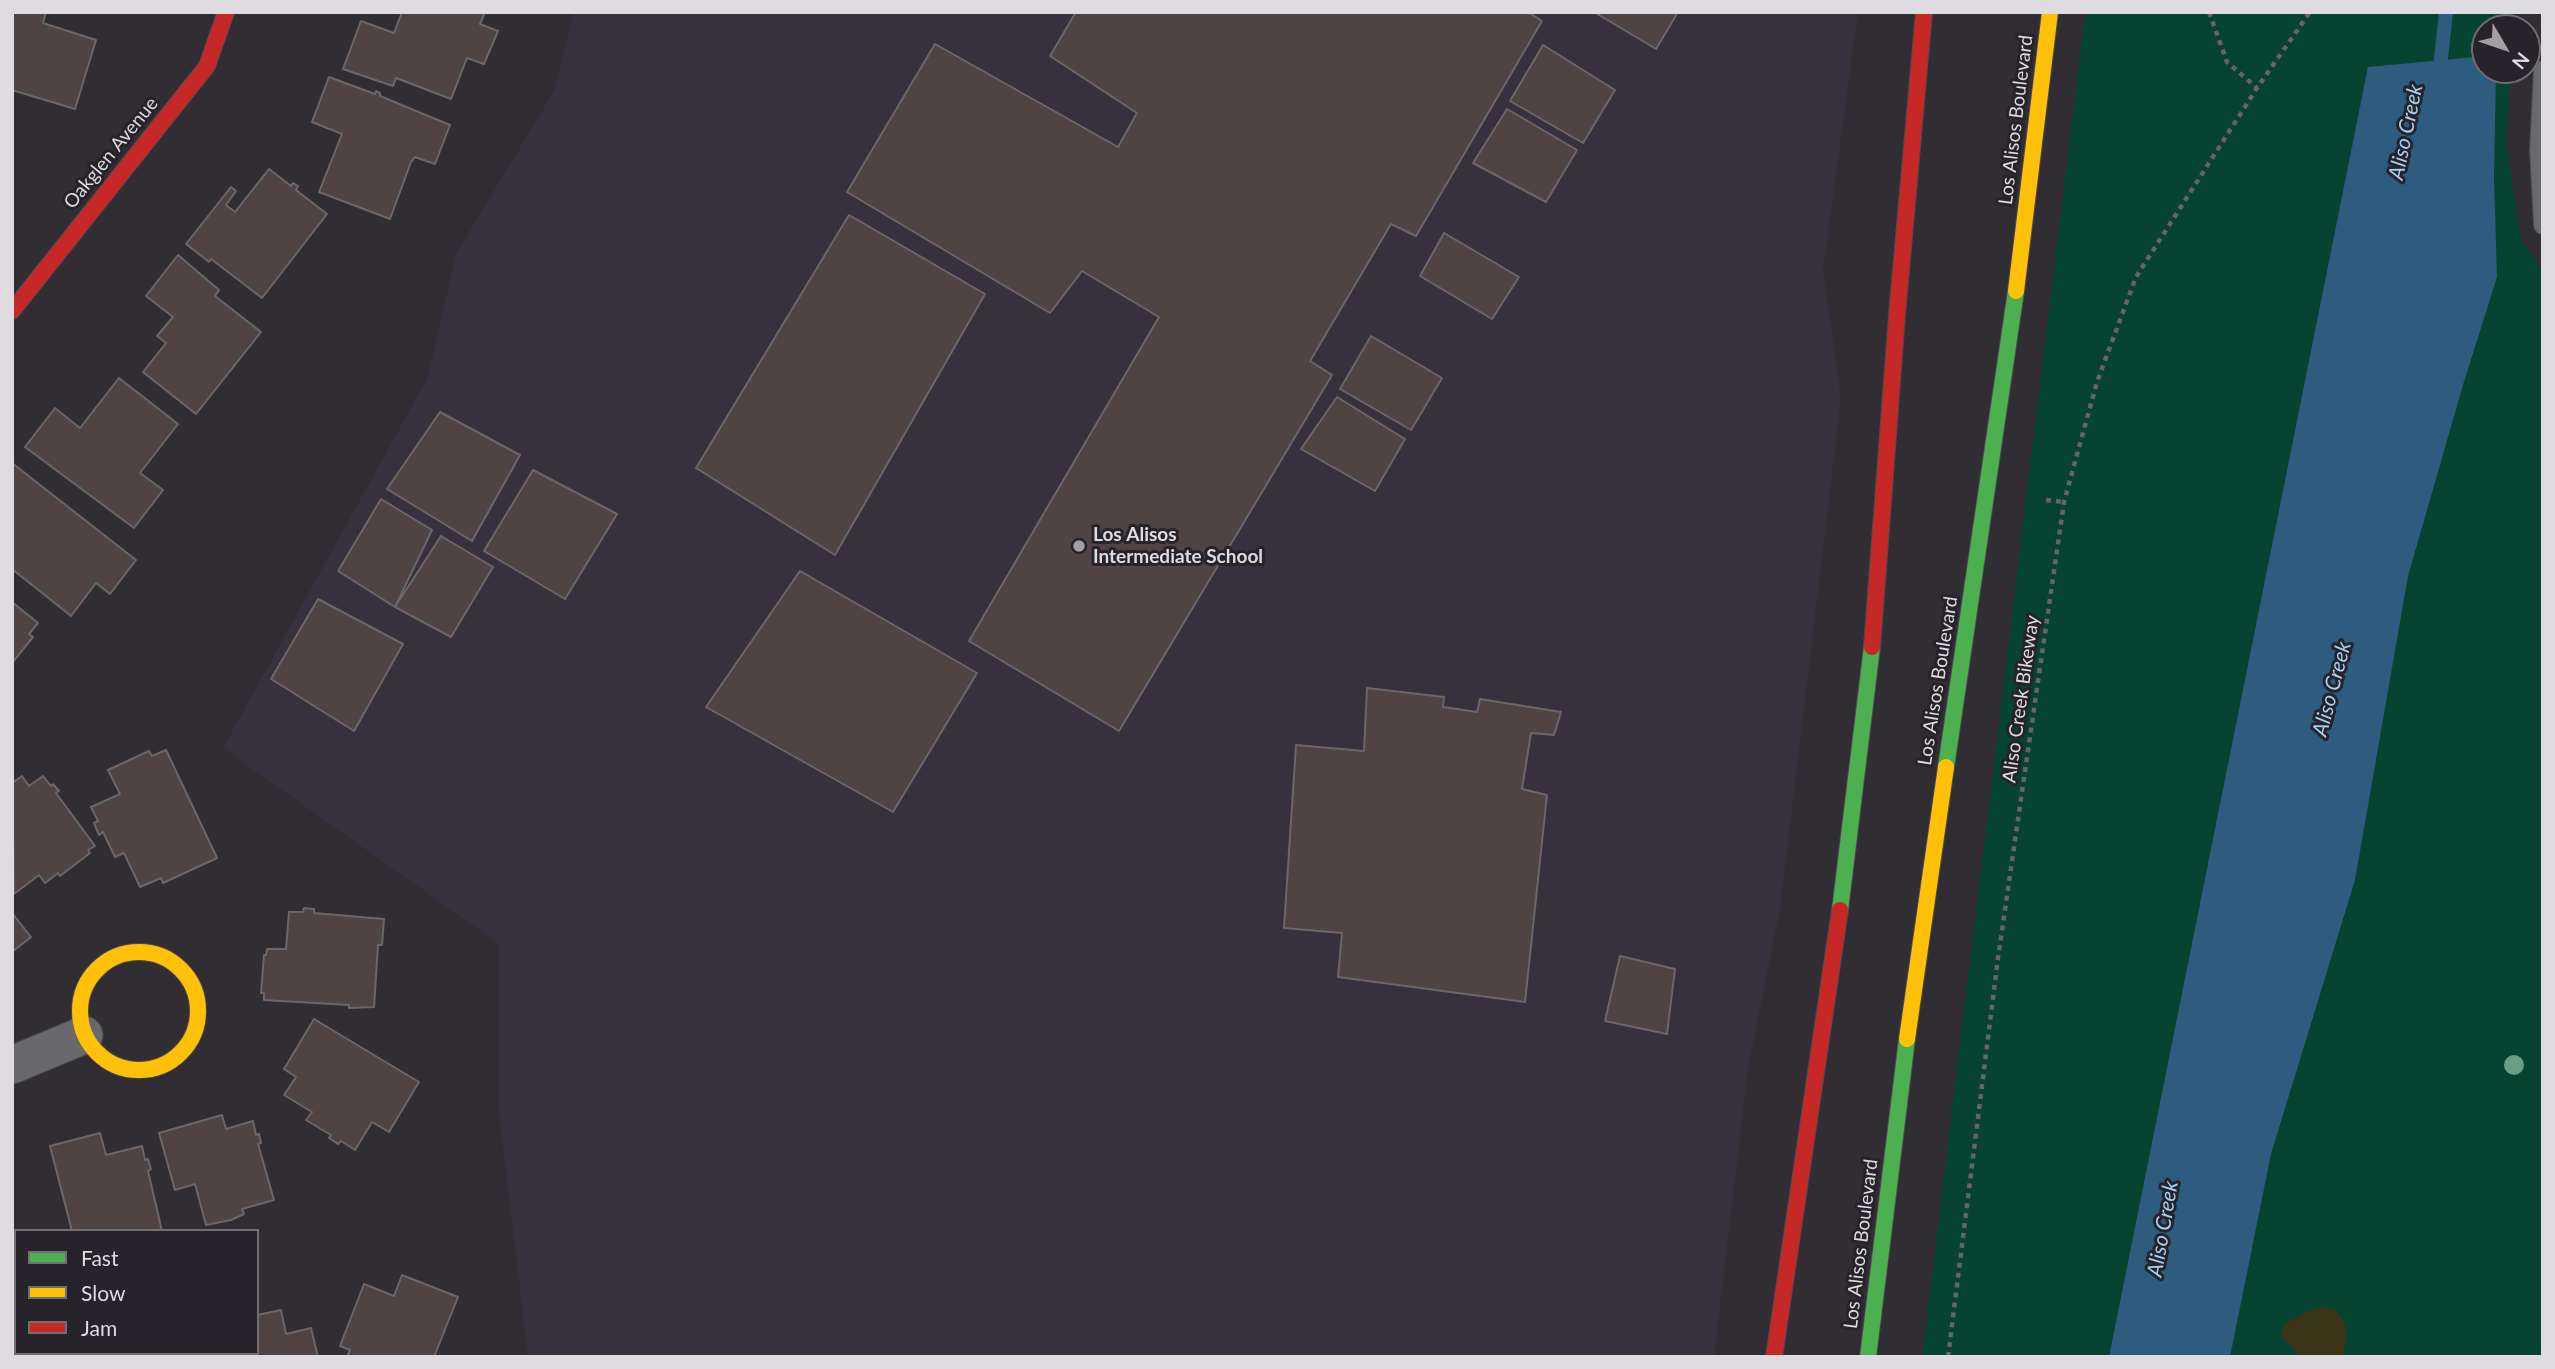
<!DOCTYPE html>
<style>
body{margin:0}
#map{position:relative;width:2555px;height:1369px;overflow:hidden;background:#302e33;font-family:Lato,sans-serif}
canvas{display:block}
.frame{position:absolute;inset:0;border:14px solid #dedce0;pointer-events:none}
.legend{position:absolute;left:14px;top:1229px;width:245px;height:126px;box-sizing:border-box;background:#26232a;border:2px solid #706d73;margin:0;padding:9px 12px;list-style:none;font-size:21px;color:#dedce0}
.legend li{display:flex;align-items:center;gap:14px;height:35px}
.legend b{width:35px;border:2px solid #706d73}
.north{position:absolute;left:2471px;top:14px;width:70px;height:70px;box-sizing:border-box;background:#26232a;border:2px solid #706d73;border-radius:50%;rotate:129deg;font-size:19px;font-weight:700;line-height:28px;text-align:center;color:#dedce0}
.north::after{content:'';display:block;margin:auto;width:24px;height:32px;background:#a19fa3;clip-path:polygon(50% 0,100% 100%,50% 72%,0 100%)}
</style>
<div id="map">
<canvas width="2555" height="1369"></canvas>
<div class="frame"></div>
<ul class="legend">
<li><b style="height:9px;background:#4caf50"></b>Fast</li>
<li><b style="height:9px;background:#ffc107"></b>Slow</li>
<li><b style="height:9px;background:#c62828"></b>Jam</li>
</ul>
<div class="north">N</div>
</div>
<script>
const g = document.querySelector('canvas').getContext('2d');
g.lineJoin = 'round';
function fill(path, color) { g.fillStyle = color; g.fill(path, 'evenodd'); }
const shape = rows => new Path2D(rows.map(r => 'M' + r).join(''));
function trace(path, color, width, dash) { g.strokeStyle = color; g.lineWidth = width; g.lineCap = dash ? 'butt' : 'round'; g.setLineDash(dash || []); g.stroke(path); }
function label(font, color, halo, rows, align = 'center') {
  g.font = font + ' Lato,sans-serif'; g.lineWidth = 6; g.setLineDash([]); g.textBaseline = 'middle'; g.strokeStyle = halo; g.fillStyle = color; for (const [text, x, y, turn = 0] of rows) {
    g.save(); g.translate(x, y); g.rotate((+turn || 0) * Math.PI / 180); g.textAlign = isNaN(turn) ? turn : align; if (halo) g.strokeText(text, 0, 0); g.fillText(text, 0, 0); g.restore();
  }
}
const built = shape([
 [574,12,1858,12,1823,270,1841,399,1780,908,1748,1069,1714,1357,528,1357,499,1112,499,944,223,748,428,377,456,254,554,91]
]);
const green = shape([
 [2085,12,2516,12,2514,28,2485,28,2485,70,2511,70,2506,141,2520,236,2543,273,2543,1357,1922,1357]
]);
const sand = shape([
 [2322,1307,2336,1309,2346,1326,2346,1341,2343,1357,2301,1357,2281,1336,2284,1324,2310,1310]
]);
const water = shape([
 [2485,56,2485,70,2496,70,2494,178,2497,277,2463,385,2408,576,2355,880,2271,1154,2230,1357,2109,1357,2368,67]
]);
const stream = shape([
 [2439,77,2446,12]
]);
const building = shape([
 [12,12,46,12,43,23,96,40,75,109,12,90,12,12],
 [402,12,485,12,480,24,498,31,484,64,467,58,451,99,396,78,393,86,343,69,361,21,394,33,402,12],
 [1076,12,1528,12,1542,21,1416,236,1391,224,1310,361,1332,375,1119,731,969,641,1159,317,1082,271,1050,313,847,192,935,44,1118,147,1137,113,1050,56,1076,12],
 [1594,12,1678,12,1656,49,1594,12],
 [1543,45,1615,90,1583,143,1510,101,1543,45],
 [329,77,375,94,376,91,380,93,380,96,450,125,435,164,415,157,411,162,390,219,319,192,342,134,312,122,329,77],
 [1507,109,1577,150,1546,202,1473,163,1507,109],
 [269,169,291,186,293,183,298,186,296,190,327,214,262,298,211,259,209,262,186,244,231,187,236,191,226,205,235,212,269,169],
 [849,215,985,294,835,555,696,468,849,215],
 [1444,233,1519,277,1492,319,1420,276,1444,233],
 [178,255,219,290,215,296,261,332,196,414,143,372,166,343,157,336,173,317,146,296,178,255],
 [1371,336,1442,378,1411,430,1340,389,1371,336],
 [119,378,178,424,140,473,163,490,134,528,25,447,55,408,80,428,119,378],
 [1337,397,1405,439,1375,491,1301,449,1337,397],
 [440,412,520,455,472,541,387,489,440,412],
 [12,463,136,560,110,594,96,583,71,616,12,569,12,463],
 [533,470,617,514,565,599,484,551,533,470],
 [381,499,432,530,395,607,338,571,381,499],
 [441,536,493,567,451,637,395,607,441,536],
 [800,571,977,673,893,812,706,707,800,571],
 [318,599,403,644,354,731,271,679,318,599],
 [12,602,38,623,29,634,33,637,12,663,12,602],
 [1367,688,1444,697,1443,707,1477,712,1480,699,1561,712,1554,735,1531,733,1522,789,1547,795,1525,1002,1338,977,1342,933,1284,928,1296,745,1364,751,1367,688],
 [166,750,217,858,163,883,161,878,140,887,124,853,115,857,103,832,99,835,94,823,98,821,91,807,120,794,108,770,149,751,152,756,166,750],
 [22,776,29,786,43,776,51,786,53,784,59,791,56,793,95,846,88,850,90,853,60,876,58,873,45,883,39,875,14,894,12,783,22,776],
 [304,908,314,909,314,913,384,919,382,945,378,945,374,1007,349,1008,349,1005,264,1000,264,993,261,993,264,955,266,955,267,949,286,949,289,912,303,912,304,908],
 [12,913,31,937,12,952,12,913],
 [1620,956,1675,969,1667,1034,1605,1021,1620,956],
 [314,1019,419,1082,389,1132,372,1122,355,1150,341,1141,338,1144,329,1138,331,1135,306,1120,312,1112,284,1095,296,1077,284,1069,314,1019],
 [222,1115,226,1129,253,1121,256,1135,259,1134,261,1143,258,1144,274,1200,242,1209,244,1214,231,1220,206,1225,195,1184,175,1190,159,1133,222,1115],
 [100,1133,106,1155,142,1146,145,1160,148,1159,151,1169,148,1171,162,1231,72,1231,50,1146,100,1133],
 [402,1275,458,1297,434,1357,347,1357,350,1350,340,1346,364,1284,394,1296,402,1275],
 [281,1310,286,1334,311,1328,318,1357,221,1357,221,1353,257,1353,257,1315,281,1310]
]);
const path = shape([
 [2209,12,2227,62,2257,88],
 [2046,500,2064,502],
 [1948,1357,1998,958,2064,502,2097,382,2136,277,2257,88,2310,12]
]);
const lane = shape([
 [2543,70,2539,150,2543,225]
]);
const street = shape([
 [12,1065,84,1035]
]);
const fast = shape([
 [1946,767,2016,291],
 [1840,910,1872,647],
 [1868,1357,1907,1039]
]);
const slow = shape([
 [2016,291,2050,12],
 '80 1011a59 59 0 1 1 118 0a59 59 0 1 1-118 0Z',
 [1907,1039,1946,767]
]);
const jam = shape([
 [12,311,207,66,226,12],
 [1872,647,1897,315,1924,12],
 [1774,1357,1840,910]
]);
const trees = [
 [2514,1065]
];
const markers = [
 [1079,546,7,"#a19fa3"]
];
const streetNames = [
 ["Los Alisos Boulevard",2016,120,-83],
 ["Oakglen Avenue",111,153,-51],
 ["Los Alisos Boulevard",1938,681,-81],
 ["Aliso Creek Bikeway",2021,699,-82],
 ["Los Alisos Boulevard",1861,1244,-83]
];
const poiNames = [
 ["Los Alisos",1093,535],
 ["Intermediate School",1093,557]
];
const waterNames = [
 ["Aliso Creek",2406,132,-78],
 ["Aliso Creek",2332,689,-75],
 ["Aliso Creek",2163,1229,-80]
];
fill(built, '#37313d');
fill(green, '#064330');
fill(sand, '#3c3419');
fill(water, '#2d5c7f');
trace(stream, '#2d5c7f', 14);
fill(building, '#4f4344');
trace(building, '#6a6769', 2);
trace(lane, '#4c4a4e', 20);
trace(street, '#4c4a4e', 39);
trace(fast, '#4c4a4e', 18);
trace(slow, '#4c4a4e', 18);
trace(jam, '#4c4a4e', 18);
trace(path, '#656467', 4.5, [5, 5]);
trace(lane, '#69686a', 18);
trace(street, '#69686a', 37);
trace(fast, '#4caf50', 16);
trace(slow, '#ffc107', 16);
trace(jam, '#c62828', 16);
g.fillStyle = '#689e88';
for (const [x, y] of trees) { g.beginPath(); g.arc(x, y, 10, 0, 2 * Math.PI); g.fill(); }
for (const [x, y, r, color] of markers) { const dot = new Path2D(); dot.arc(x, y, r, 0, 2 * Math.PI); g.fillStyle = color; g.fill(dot); trace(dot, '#26232a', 2.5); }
label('19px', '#dedce0', '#26232a', streetNames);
label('bold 19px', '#dedce0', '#26232a', poiNames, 'left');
label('italic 21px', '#a5d1f4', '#26232a', waterNames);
</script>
